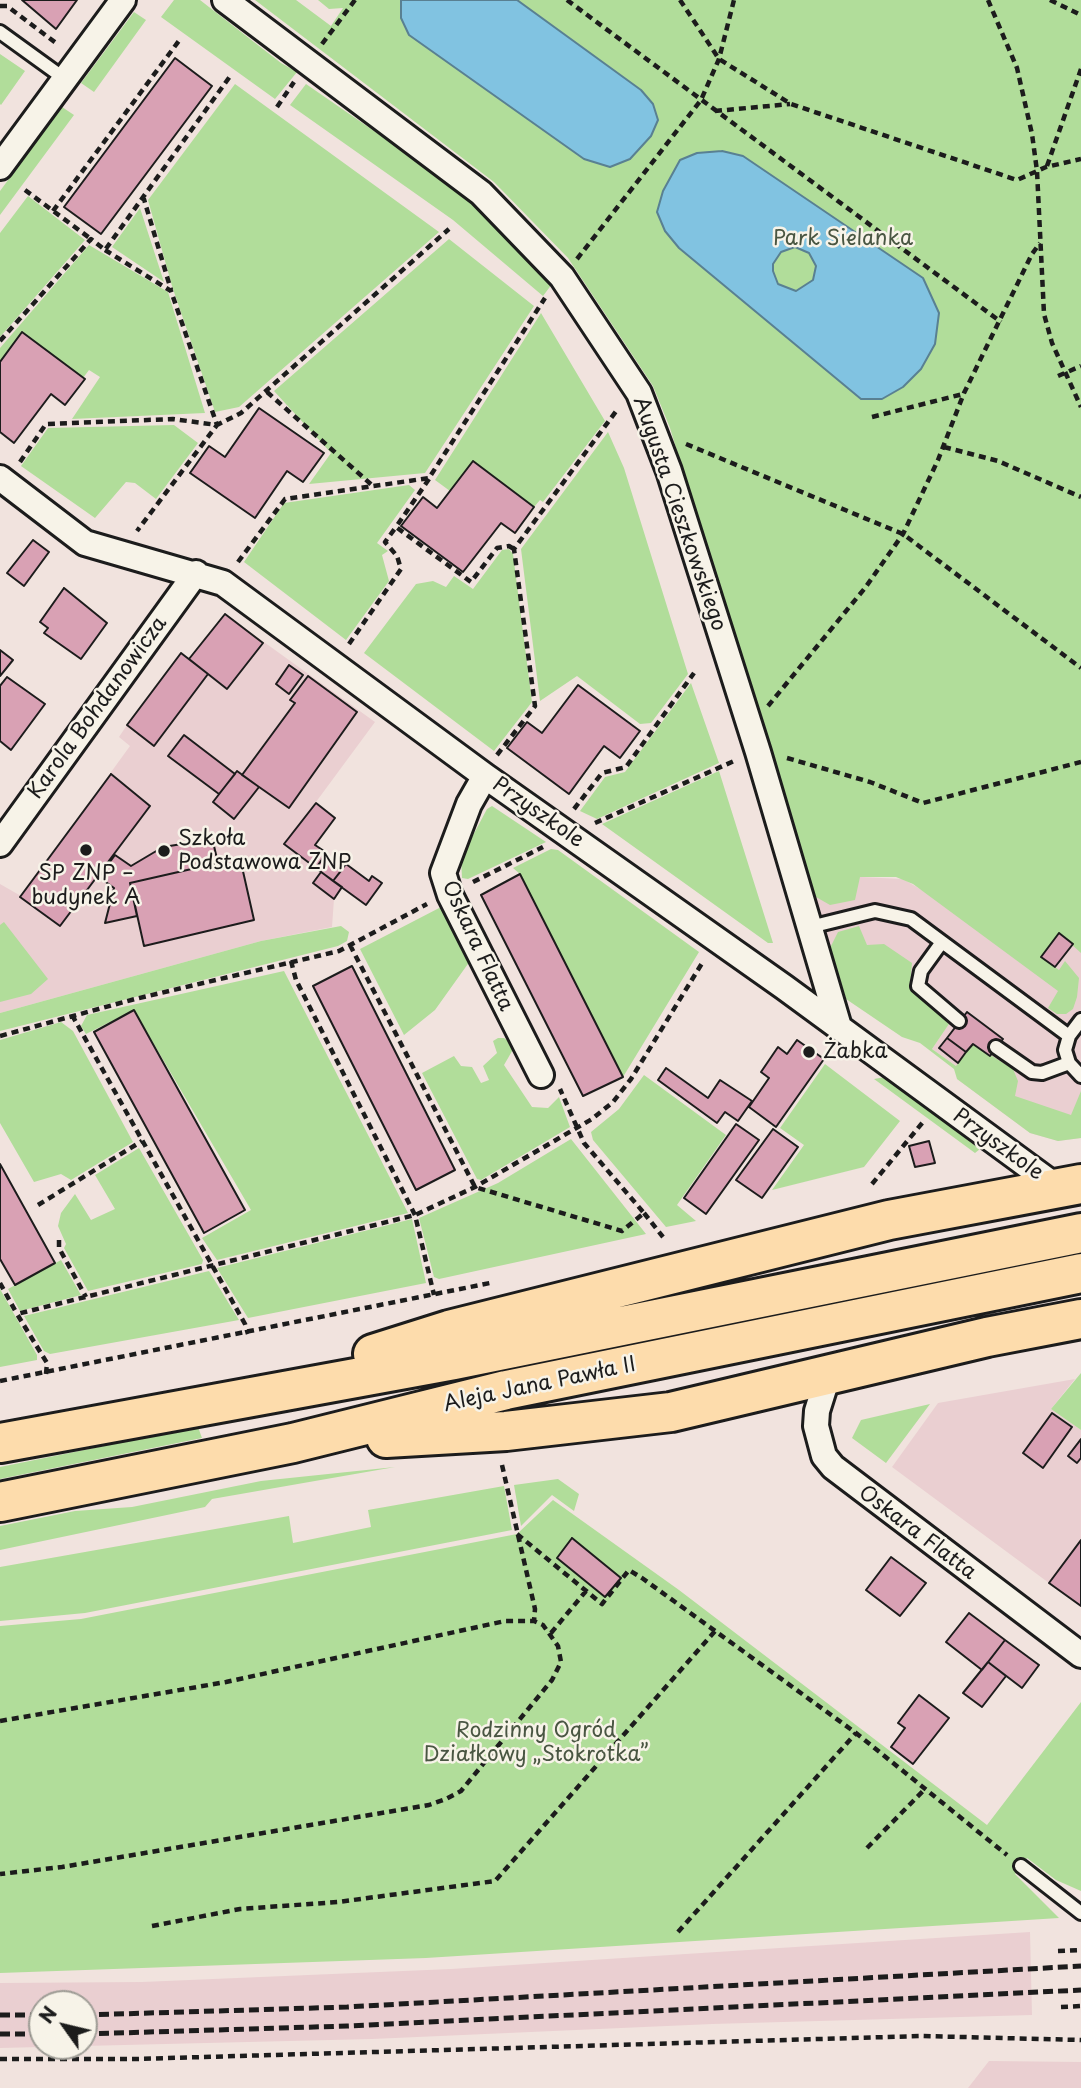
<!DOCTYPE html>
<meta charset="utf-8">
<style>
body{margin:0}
#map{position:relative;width:1081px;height:2088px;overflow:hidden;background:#f1e3de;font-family:"Playpen Sans",sans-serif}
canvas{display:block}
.north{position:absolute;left:28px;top:1990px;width:70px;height:70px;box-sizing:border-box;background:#f7f3e8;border:2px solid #9f9d96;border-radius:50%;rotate:304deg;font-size:19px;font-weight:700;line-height:28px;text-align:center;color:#1c1c1c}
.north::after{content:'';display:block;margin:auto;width:24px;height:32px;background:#1c1c1c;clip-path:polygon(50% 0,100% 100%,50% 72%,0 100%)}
</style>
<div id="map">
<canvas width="1081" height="2088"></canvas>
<div class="north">N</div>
</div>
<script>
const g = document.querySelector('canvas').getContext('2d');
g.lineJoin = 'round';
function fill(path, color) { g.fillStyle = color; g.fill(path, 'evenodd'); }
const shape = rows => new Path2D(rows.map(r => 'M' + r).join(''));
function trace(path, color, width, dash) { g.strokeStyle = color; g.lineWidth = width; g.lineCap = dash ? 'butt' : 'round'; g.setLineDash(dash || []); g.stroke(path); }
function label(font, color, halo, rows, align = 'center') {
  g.font = font + ' "Playpen Sans",sans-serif'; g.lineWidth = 5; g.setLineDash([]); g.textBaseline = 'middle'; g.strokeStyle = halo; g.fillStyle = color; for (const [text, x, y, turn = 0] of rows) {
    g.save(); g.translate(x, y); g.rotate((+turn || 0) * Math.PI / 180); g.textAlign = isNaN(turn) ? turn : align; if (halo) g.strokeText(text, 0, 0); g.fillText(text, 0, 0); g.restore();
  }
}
const built = shape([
 [225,614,375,722,285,844,321,872,313,883,334,899,332,927,261,941,0,1013,0,884,21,896,130,746,119,737,127,725,181,653,190,659],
 [860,877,903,879,927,893,1081,883,1081,1138,1058,1141,1030,1133,957,1079,956,1066,932,1049,949,1024,833,957,810,890,816,897],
 [1075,1379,1051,1409,1081,1430,1081,1540,1049,1583,892,1467,938,1403],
 [1030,1932,1032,2015,712,2024,372,2039,0,2048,0,1983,142,1982,451,1969],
 [42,2004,84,2004,84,2046,42,2046],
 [989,2061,1081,2062,1081,2088,968,2088]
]);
const green = shape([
 [174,0,200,0,281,63,297,72,275,99,161,17],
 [255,0,296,0,331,26,343,8,329,9,318,0,1081,0,1081,953,1059,933,1041,957,1059,970,1065,961,1079,978,1077,997,1073,1009,1066,1014,1057,1014,1048,1008,1058,991,913,884,896,877,860,877,855,900,830,905,816,897,810,890,670,428,653,386,568,258,494,182],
 [134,12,146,20,94,92,81,83],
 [0,54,25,71,1,105,0,104],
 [235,84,439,232,239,407,215,412,172,286,148,200],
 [306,84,455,187,491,217,552,284,543,296,453,220,290,105],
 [62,107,74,115,0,215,0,191],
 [28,196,85,240,0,337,0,233],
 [140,208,164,282,112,247],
 [449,239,534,306,425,473,309,484,331,453,274,391],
 [89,245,168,292,205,413,72,419,100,377,89,370,83,378,23,332,0,362,0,348],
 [541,313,605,421,543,502,540,500,534,507,473,461,450,491,435,480],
 [174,425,198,443,156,499,135,483,126,482,95,518,21,466,48,428],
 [608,432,624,468,688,674,651,723,640,724,577,676,540,701,521,549],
 [409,485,415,490,377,543,388,551,382,555,389,581,346,640,244,562,284,503],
 [509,549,513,554,532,702,494,751,364,653,416,584,433,581,446,587,454,576,473,589,502,550],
 [691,683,719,763,597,819,580,811,605,777,625,772],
 [719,771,773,943,768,943,602,824],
 [492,806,546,842,468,879,462,878,461,858,487,809],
 [551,849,558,850,699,952,623,1077,520,874,513,868],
 [443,906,470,961,435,1010,404,1035,360,949],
 [4,922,48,979,31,994,0,1002,0,925],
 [341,926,349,932,347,941,338,946,0,1031,0,1013,261,941],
 [859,926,867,945,884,944,912,963,910,985,917,995,949,1024,932,1049,956,1066,973,1044,1013,1069,1018,1081,1015,1096,1071,1115,1081,1091,1081,1138,1058,1141,1030,1133,957,1079,954,1069,920,1043,902,1037,846,999,830,948,838,932],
 [284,971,408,1213,217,1260,202,1238,251,1210,134,1010,86,1034,81,1026,87,1015],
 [61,1022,73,1031,133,1142,71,1180,61,1174,34,1182,0,1123,0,1040],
 [498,1038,504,1038,515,1046,504,1065,532,1107,548,1108,559,1097,570,1127,481,1180,477,1179,422,1073,454,1056,461,1066,472,1067,481,1083,489,1080,483,1066,497,1053,493,1041],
 [825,1064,900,1121,864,1167,772,1190,804,1145,780,1128],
 [644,1075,726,1135,677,1205,696,1221,666,1227,593,1140,591,1132,619,1109],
 [885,1077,980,1149,975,1153,874,1079],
 [571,1139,646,1234,439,1279,434,1277,419,1218,498,1183],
 [139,1148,203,1260,202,1264,88,1291,64,1248,66,1244,58,1226,61,1213,75,1194,91,1220,115,1209,95,1175],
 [412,1219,426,1283,248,1318,217,1268],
 [61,1260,81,1295,20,1311,8,1289],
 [209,1271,239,1320,50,1354,44,1351,24,1316],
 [0,1289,37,1355,37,1360,0,1367],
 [1081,1373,1081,1430,1051,1409],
 [930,1404,886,1463,852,1438,861,1420],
 [198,1427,202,1438,0,1479,0,1467],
 [395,1467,212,1499,205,1507,0,1550,0,1526,75,1511,132,1507,261,1481],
 [558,1479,579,1494,574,1511,552,1495,521,1526,514,1485],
 [504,1486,512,1530,85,1613,0,1621,0,1567,289,1516,293,1543,371,1527,368,1510],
 [553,1500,679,1590,987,1825,1081,1702,1081,1891,1056,1880,1027,1858,1015,1874,1059,1918,426,1958,0,1973,0,1626,81,1619,517,1534]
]);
const water = shape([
 [401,0,517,0,641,90,653,104,658,120,651,136,630,159,610,167,584,159,409,35,401,18,401,0],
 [722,151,743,156,923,278,939,313,935,344,921,369,903,387,882,399,861,399,679,248,665,231,657,212,663,191,680,160,697,153,722,151],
 [795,247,809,253,816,266,813,280,796,291,778,284,773,271,773,264,781,252,795,247]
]);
const building = shape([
 [22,0,77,0,56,29,22,0],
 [175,58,212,86,101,234,64,207,175,58],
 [22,332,85,379,65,405,51,394,14,443,0,432,0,362,22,332],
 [259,408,324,453,303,482,287,471,255,518,190,473,209,446,225,457,259,408],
 [473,461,534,507,515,533,501,523,463,572,401,526,423,497,437,508,473,461],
 [33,540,49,552,24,586,7,573,33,540],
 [64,588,107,623,81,659,44,633,48,628,40,622,64,588],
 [225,614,263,643,227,689,189,659,225,614],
 [0,650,13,660,0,676,0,650],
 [181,653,208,674,154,746,127,725,181,653],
 [289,665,303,675,289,694,276,684,289,665],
 [308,676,357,712,289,808,242,775,295,703,290,700,308,676],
 [7,677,45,704,11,750,0,741,0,686,7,677],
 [578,685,640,731,620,758,604,746,569,794,507,748,527,722,542,733,578,685],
 [184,735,235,774,219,794,168,756,184,735],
 [237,771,259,787,234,819,213,802,237,771],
 [111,774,150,806,60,926,20,897,111,774],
 [316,803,335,818,315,845,327,853,316,868,284,844,316,803],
 [195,842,214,846,218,863,130,883,137,916,105,923,114,888,99,877,115,855,131,866,163,847,195,842],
 [240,858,254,920,144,946,130,883,240,858],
 [323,858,341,871,333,881,316,868,323,858],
 [346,864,369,881,372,876,382,883,366,905,333,881,346,864],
 [321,872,342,887,334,899,313,883,321,872],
 [520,874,623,1077,583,1096,481,895,520,874],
 [1059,933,1073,944,1055,967,1041,957,1059,933],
 [352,966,455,1170,416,1190,313,986,352,966],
 [134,1010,245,1210,204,1233,94,1032,134,1010],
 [967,1012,1003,1039,990,1056,973,1044,966,1052,947,1038,967,1012],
 [947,1038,966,1052,958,1063,939,1048,947,1038],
 [797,1040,824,1059,776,1127,749,1107,769,1078,761,1072,778,1047,787,1054,797,1040],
 [666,1068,708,1098,720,1080,752,1101,738,1121,725,1112,717,1123,658,1080,666,1068],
 [736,1124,759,1140,706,1214,684,1198,736,1124],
 [773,1129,798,1147,762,1198,736,1180,773,1129],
 [929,1141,935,1163,915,1167,909,1146,929,1141],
 [0,1164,55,1263,15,1285,0,1259,0,1164],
 [1052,1413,1072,1427,1043,1468,1023,1453,1052,1413],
 [1081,1439,1081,1458,1077,1463,1068,1456,1081,1439],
 [572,1538,621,1578,605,1597,557,1558,572,1538],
 [1081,1540,1081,1606,1049,1583,1081,1540],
 [891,1557,926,1583,900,1616,866,1590,891,1557],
 [969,1613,1005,1640,982,1670,946,1642,969,1613],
 [1005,1640,1039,1665,1022,1688,988,1662,1005,1640],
 [988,1662,1006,1676,982,1707,963,1693,988,1662],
 [919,1695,949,1718,913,1764,891,1747,905,1728,898,1723,919,1695]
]);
const path = shape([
 [567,0,1001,322],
 [680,0,719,59,791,104,1017,180,1046,167,1081,159],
 [988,0,1017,68,1032,134,1037,171,1044,314,1052,343,1081,407],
 [1050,0,1081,15],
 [0,6,7,6,56,43],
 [322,44,355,0],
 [277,107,294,82],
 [715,111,790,104],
 [1047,166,1081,69],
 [25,190,91,239],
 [143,196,171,290],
 [53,211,181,38],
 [105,250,171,291,217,425,137,531],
 [577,259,701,100,719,59,734,0],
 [0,341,91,239,105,250,231,75],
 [1058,376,1081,366],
 [267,392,373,486],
 [872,417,963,394],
 [686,444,903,534,1081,668],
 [944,447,998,461,1081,497],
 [20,462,46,424,173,419,217,425,241,413,449,229],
 [429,479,396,527,471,582,497,548,509,546,514,549],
 [238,562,285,499,429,478,545,298],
 [349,644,401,569,397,556,385,542,396,527],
 [768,706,865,588,903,534,938,460,964,393,1032,254,1040,243],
 [497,755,535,706,514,549,617,410],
 [787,758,870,782,923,803,1081,762],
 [574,809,602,773,626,767,694,673],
 [595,823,734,761],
 [473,882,543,847],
 [350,945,475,1187,622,1231,644,1213,584,1143,560,1089],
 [291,961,296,980,415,1215,434,1295],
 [72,1015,245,1324,248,1334],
 [0,1036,135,999,339,951,427,904],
 [872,1184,923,1122],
 [38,1205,142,1141],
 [644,1213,663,1237],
 [59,1240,59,1248,86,1297],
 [0,1283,17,1314],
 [46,1374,47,1363,17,1314,415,1215,475,1187,592,1119,613,1102,631,1079,704,960],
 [0,1381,490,1283],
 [502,1465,535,1609,534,1621],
 [517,1534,602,1604,629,1570,642,1578,856,1733,1007,1855],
 [551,1633,586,1591],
 [0,1721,226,1682,505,1621,534,1621,543,1625,558,1646,561,1662,552,1680,461,1791,446,1799,429,1805,62,1867,0,1874],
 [867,1848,925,1789],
 [152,1926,240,1909,338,1902,495,1881,716,1630],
 [678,1932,856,1733],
 [1058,1951,1081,1950],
 [1061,2007,1081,2006],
 [0,2059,136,2059,922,2036,1081,2040]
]);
const service = shape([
 [0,32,65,79],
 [810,927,875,911,911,919,1069,1036],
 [942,942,921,971,918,986,959,1021],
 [1081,1020,1069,1036,1065,1050,1069,1063,1081,1076],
 [996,1047,1032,1072,1042,1073,1069,1063],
 [1021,1866,1081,1913]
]);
const minor = shape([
 [225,0,481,193,562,277,639,393,669,471,758,752,839,1027],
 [0,167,123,0],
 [0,478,85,543,223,583,485,776,784,987,1058,1188],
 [485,776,469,804,443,873,450,895,541,1075],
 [0,844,196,573],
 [828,1376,817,1411,816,1426,824,1456,833,1467,1081,1655]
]);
const primary = shape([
 [373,1354,449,1330,889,1220,1081,1184],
 [386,1438,506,1431,671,1412,987,1337,1081,1319],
 [0,1443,454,1360,1081,1233],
 [0,1502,293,1443,506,1390,1081,1273]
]);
const rail = shape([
 [0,2015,42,2015],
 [84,2015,347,2007,1081,1966],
 [0,2034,42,2034],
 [84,2034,347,2026,1081,1990]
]);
const markers = [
 [86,850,7,"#1c1c1c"],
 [164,851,7,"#1c1c1c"],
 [809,1052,7,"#1c1c1c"]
];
const parkNames = [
 ["Park Sielanka",843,239],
 ["Rodzinny Ogród",536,1731],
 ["Działkowy „Stokrotka”",536,1755]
];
const streetNames = [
 ["Augusta Cieszkowskiego",679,514,71],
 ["Karola Bohdanowicza",98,708,-54],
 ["Przyszkole",538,813,35],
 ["Oskara Flatta",477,946,65],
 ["Przyszkole",998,1145,36],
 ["Aleja Jana Pawła II",540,1385,-12],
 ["Oskara Flatta",917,1533,37]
];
const poiNames = [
 ["Szkoła",178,839],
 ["Podstawowa ZNP",178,863],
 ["SP ZNP –",86,874,"center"],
 ["budynek A",86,898,"center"],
 ["Żabka",823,1052]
];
fill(built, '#eacfd1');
fill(green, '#b1dd9a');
fill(water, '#81c3e1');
trace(water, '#598092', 2);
fill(building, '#d9a1b4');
trace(building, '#1c1c1c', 2);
trace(service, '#1c1c1c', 18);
trace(minor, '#1c1c1c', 30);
trace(primary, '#1c1c1c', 44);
trace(path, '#1c1c1c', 4.5, [7, 5]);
trace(service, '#f7f3e8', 12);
trace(minor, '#f7f3e8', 24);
trace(primary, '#fddcac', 38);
trace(rail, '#1c1c1c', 5, [10, 5]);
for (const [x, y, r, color] of markers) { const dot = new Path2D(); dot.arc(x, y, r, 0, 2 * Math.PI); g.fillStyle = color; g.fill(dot); trace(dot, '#f7f3e8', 2.5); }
label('21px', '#495642', '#f7f3e8', parkNames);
label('21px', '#1c1c1c', '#f7f3e8', streetNames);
label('21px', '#1c1c1c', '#f7f3e8', poiNames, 'left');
</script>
